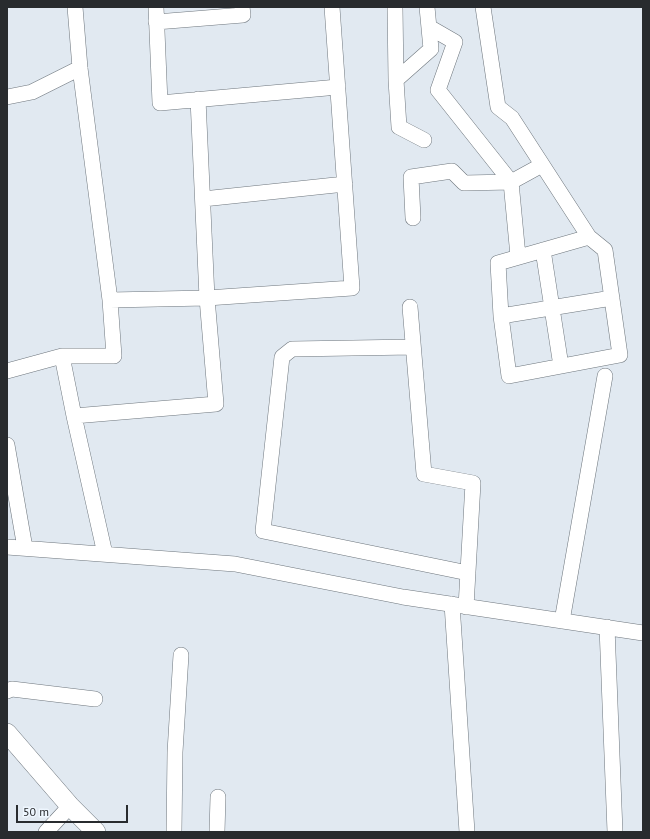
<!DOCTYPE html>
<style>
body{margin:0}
#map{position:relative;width:650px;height:839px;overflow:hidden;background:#e1e9f1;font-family:"PT Sans",sans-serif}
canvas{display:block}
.frame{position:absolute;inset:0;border:8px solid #282b2e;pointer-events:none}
.scale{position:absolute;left:16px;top:805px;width:112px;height:18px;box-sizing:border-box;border:2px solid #282b2e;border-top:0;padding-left:5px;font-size:12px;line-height:14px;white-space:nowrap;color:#282b2e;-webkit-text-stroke:3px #eef6fe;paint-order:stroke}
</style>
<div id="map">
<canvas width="650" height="839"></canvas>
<div class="frame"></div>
<div class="scale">50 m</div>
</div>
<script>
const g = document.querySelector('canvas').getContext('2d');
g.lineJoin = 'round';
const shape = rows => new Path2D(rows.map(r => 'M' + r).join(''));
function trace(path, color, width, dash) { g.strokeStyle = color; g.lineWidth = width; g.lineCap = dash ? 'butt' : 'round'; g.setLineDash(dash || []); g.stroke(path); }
const minor = shape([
 [156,7,160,103,338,87],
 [395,7,396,80,399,127,424,140],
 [483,7,498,107,512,118,589,237,605,250,620,355,509,376,501,316,498,263,589,237],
 [156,22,243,15,242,7],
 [429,27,455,42,438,90,511,182,518,256],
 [396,80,431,49,427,7],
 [7,97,32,92,80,68],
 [203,199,345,184],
 [413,218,411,177,452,171,464,183,511,182,542,165],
 [543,250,561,366],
 [110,300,207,298,352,288,332,7],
 [410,307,424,474,473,483,466,607],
 [501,316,612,298],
 [413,347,292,349,282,357,263,531,468,573],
 [62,356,74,416,216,404,207,298,198,99],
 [7,371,62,356,114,356,110,300,80,68,75,7],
 [74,416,105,554],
 [7,445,25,548],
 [7,547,235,564,403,597,643,633],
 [452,604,467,832],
 [562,621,605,376],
 [607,627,615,832],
 [7,691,12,689,95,699],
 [46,832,70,806],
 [174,832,175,752,181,655],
 [217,832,218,797]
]);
const tertiary = shape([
 [7,733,70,806,96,832]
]);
trace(minor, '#6e767d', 16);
trace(tertiary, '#6e767d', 20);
trace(minor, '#fff', 15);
trace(tertiary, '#fff', 19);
</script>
